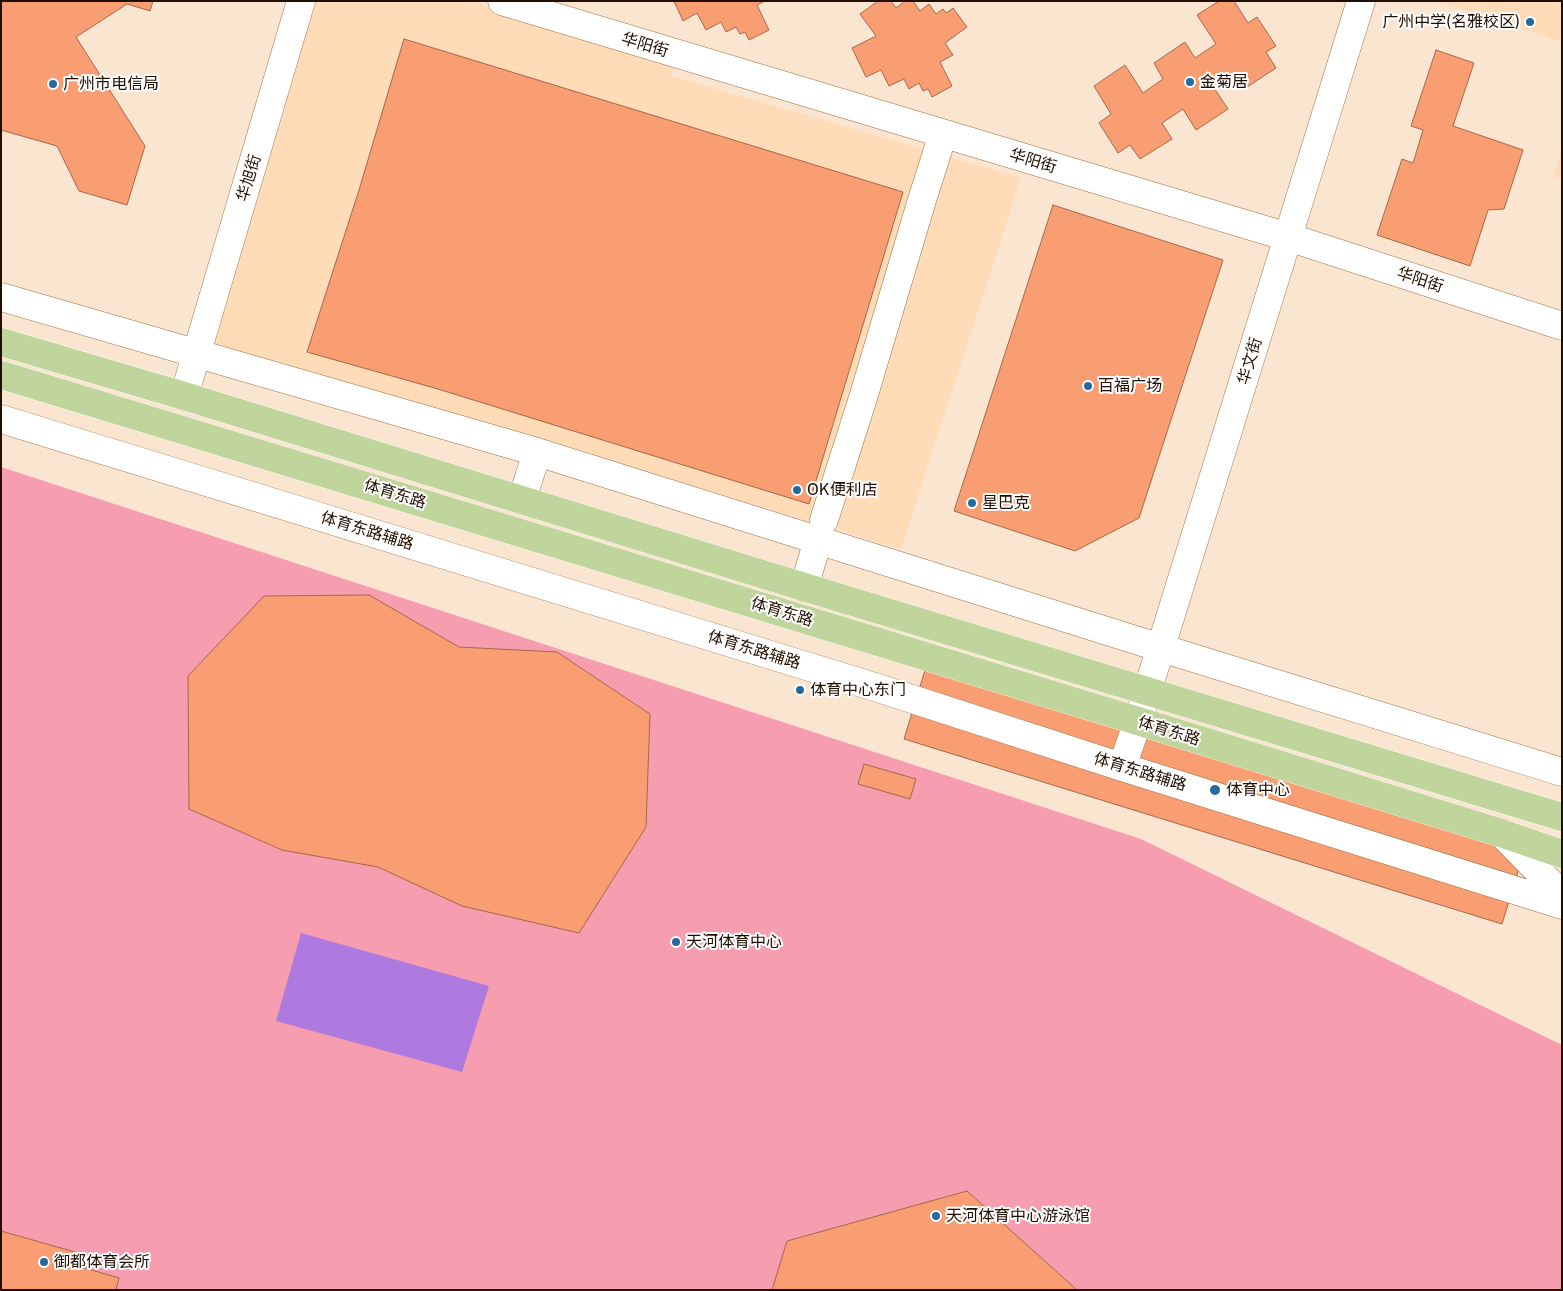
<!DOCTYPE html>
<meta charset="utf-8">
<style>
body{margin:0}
#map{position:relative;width:1563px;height:1291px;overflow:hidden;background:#fae5d0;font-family:"Public Sans",sans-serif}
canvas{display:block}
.frame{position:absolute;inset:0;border:2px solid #210e00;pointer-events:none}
</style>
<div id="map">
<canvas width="1563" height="1291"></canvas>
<div class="frame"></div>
</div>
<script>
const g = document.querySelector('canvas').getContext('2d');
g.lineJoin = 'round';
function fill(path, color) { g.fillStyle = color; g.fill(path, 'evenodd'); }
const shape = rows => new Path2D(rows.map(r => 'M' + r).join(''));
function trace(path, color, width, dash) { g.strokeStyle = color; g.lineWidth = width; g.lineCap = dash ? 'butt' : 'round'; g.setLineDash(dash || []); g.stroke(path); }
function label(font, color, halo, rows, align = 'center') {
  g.font = font + ' "Public Sans","Noto Sans SC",sans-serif'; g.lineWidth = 4; g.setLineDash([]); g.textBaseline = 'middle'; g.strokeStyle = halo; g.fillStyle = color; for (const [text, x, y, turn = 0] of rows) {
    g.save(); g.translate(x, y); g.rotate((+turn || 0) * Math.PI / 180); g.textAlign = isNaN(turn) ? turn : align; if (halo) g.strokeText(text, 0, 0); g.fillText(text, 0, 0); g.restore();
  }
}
const built = shape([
 [310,1,470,1,675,62,671,76,1021,178,901,549,576,451,208,346],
 [1437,1,1562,1,1562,42],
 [1562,149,1562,179,1553,176]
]);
const green = shape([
 [1,467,1141,839,1562,1045,1562,1290,1,1290]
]);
const water = shape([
 [301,933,489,986,462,1072,276,1021]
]);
const building = shape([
 [1,1,153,1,150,11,127,4,76,37,145,146,127,205,79,191,57,146,1,130,1,1],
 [674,1,765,1,757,5,769,30,749,40,745,32,740,34,736,27,726,32,721,22,706,30,697,13,683,21,674,1],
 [878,1,891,1,896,8,905,1,913,1,920,11,929,4,936,14,943,9,946,13,953,8,967,27,945,43,953,55,940,62,952,86,932,97,928,89,923,91,919,83,909,89,904,79,889,86,881,70,866,77,852,48,876,36,860,14,878,1],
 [1219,1,1234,1,1248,23,1257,17,1276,46,1266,52,1276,68,1244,89,1235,74,1214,88,1228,109,1196,130,1183,109,1162,123,1172,139,1140,159,1130,145,1118,153,1099,123,1111,114,1094,86,1125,65,1143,93,1163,79,1154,63,1185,42,1195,58,1216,44,1197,15,1219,1],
 [404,39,903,192,809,504,438,389,307,352,359,190,404,39],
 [1436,50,1474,63,1453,126,1523,150,1504,209,1488,210,1470,266,1377,235,1402,159,1413,163,1423,130,1411,126,1436,50],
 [1053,205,1223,260,1139,518,1075,551,954,511,1053,205],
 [369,595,459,647,557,652,650,714,646,827,579,933,462,906,378,867,282,850,189,809,188,676,264,596,369,595],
 [929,657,1527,842,1502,924,904,739,929,657],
 [864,764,916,779,910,799,858,784,864,764],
 [967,1191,1077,1290,772,1290,787,1241,967,1191],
 [1,1231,89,1256,85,1268,119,1278,116,1289,120,1290,1,1290,1,1231]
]);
const minor = shape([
 [502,1,1288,237,1562,326],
 [1,297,537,452,1161,648,1562,772],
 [184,396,301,1],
 [1,419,878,688,1122,767,1562,905],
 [522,500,537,452],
 [824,520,863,398,922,200,943,134],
 [804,587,818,540],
 [1122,767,1138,721,1361,1],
 [1501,833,1562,895]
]);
const major = shape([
 [1,342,184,396,804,587,1562,817],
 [1,375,1138,721,1501,833,1562,854]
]);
const markers = [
 [1530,22,5,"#26699e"],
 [1190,82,5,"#26699e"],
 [53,84,5,"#26699e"],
 [1088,386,5,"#26699e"],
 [797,490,5,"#26699e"],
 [972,503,5,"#26699e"],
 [800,690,5,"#26699e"],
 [1215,790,6,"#26699e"],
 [676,942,5,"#26699e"],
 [936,1216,5,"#26699e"],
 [44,1262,5,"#26699e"]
];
const poiNames = [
 ["广州中学(名雅校区)",1520,22,"right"],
 ["金菊居",1200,82],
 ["广州市电信局",63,84],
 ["百福广场",1098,386],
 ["OK便利店",807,490],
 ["星巴克",982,503],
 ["体育中心东门",810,690],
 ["体育中心",1226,790],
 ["天河体育中心",686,942],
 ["天河体育中心游泳馆",946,1216],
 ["御都体育会所",54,1262]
];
const streetNames = [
 ["华阳街",645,45,17],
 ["华阳街",1033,161,17],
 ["华旭街",249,178,-73],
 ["华阳街",1420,280,18],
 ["华文街",1250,361,-73],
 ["体育东路",395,494,17],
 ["体育东路辅路",367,531,17],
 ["体育东路",782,612,17],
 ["体育东路辅路",754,650,17],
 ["体育东路",1169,731,17],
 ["体育东路辅路",1140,772,17]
];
fill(built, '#ffdbb8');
fill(green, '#f69daf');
fill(water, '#af7ae0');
fill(building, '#f99e72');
trace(building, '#a56749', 1);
trace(minor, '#a0703d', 29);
trace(major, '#fff', 29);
trace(minor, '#fff', 28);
trace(major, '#bfd59c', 28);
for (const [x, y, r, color] of markers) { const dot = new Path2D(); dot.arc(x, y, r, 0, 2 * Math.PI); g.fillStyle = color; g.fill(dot); trace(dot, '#fff', 2); }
label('16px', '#210e00', '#fff', poiNames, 'left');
label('16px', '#210e00', '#fff', streetNames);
</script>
